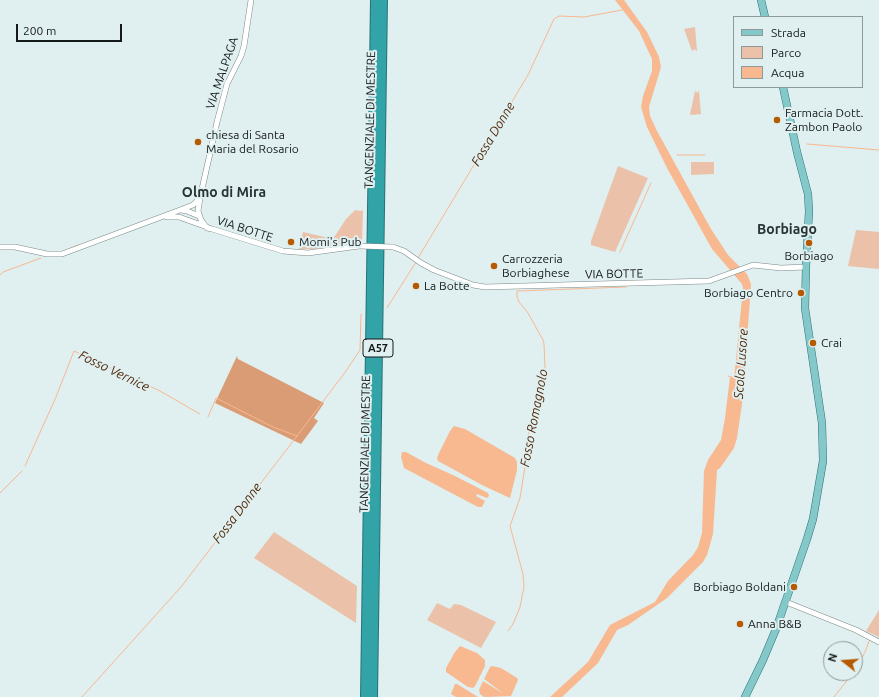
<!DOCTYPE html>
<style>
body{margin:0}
#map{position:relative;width:879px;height:697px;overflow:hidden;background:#e0efef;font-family:Ubuntu,sans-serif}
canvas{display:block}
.legend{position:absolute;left:733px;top:16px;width:130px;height:72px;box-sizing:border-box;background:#e0efef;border:1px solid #8e9a9a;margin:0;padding:5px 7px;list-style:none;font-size:12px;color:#141a1a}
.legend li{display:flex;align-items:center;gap:8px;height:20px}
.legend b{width:20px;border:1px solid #8e9a9a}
.north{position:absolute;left:823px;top:641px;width:40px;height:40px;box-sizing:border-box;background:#e0efef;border:1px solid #8e9a9a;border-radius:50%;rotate:287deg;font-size:11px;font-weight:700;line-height:16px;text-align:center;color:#141a1a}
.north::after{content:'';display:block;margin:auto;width:14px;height:18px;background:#b65a01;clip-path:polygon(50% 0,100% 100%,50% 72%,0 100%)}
.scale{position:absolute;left:16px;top:24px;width:106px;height:18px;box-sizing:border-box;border:2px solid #141a1a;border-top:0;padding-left:5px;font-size:12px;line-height:14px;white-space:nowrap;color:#141a1a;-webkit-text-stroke:3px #e0efef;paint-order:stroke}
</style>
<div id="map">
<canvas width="879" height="697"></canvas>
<ul class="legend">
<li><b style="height:5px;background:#84c8ca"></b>Strada</li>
<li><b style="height:11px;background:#ebc2a9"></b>Parco</li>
<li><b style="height:11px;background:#f8b890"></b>Acqua</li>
</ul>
<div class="north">N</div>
<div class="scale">200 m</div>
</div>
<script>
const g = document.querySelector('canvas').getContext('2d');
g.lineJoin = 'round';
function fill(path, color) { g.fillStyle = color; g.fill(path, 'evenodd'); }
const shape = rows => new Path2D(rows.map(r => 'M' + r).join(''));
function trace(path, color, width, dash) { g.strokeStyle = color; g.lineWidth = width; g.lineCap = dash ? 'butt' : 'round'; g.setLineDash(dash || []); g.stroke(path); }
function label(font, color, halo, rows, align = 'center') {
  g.font = font + ' Ubuntu,sans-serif'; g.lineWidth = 4; g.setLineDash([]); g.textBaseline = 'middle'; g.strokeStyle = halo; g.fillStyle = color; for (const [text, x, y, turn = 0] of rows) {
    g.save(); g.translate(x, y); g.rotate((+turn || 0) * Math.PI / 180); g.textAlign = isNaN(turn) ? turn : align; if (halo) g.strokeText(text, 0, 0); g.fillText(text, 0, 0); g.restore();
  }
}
const green = shape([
 [695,27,697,51,696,51,695,49,692,51,684,29],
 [695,91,698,93,698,91,699,91,701,114,691,115,690,114],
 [691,162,714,162,714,174,691,175],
 [618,166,648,178,615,252,591,245,591,241],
 [355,210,360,211,363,210,362,243,349,242,315,249,299,249,303,232,333,239,346,219],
 [856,230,879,232,879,269,848,266],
 [274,532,357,586,356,623,254,558],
 [437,603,450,609,454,604,461,605,496,622,481,648,427,620],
 [879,610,879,637,866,631]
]);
const forest = shape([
 [237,356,238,359,324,403,314,418,318,421,301,444,215,403]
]);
const water = shape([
 [615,0,624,0,647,32,659,57,661,67,649,107,650,116,657,131,711,229,728,255,747,274,751,284,743,397,737,438,734,448,720,468,717,470,713,534,707,555,703,562,667,598,628,625,617,630,598,663,562,697,550,697,588,662,610,625,655,602,668,581,693,555,698,547,702,533,704,471,708,460,721,440,725,418,730,377,734,378,736,360,743,288,742,284,712,249,667,168,647,127,641,107,643,96,652,71,652,59,639,31],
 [454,426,465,429,515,458,517,462,517,470,510,498,484,486,438,461,437,458,439,453,450,431],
 [402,452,406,452,426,463,455,476,488,493,489,496,487,498,477,494,476,496,485,501,482,507,478,507,404,468,401,457],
 [460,646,477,653,485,660,485,666,475,686,473,688,468,687,446,672,446,668,455,652],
 [492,666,501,668,517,678,518,680,511,696,484,697,480,694,479,690,483,681,504,694,484,679,490,667],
 [455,684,457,684,478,697,456,697,451,694]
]);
const stream = shape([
 [807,144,879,150],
 [677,155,705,155],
 [69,249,78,245],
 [620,252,651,183],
 [418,258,528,75,554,19,559,16,584,17,622,10],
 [0,275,3,272,41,258],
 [387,308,416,262],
 [728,376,735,378],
 [208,417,216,398,273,427,297,436],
 [25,466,56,397,74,351,160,391,200,414],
 [0,493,22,471],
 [508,631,513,624,520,607,524,587,523,574,510,526,520,498,527,454,528,437,529,430,538,410,545,381,545,368,544,344,543,340,528,313,519,302,517,297,517,291,626,287],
 [855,671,865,652,870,639],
 [82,697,181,587,297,436,346,371,360,350,361,314],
 [834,697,853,673]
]);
const minor = shape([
 [251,0,244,46,241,56,227,84,217,122,200,198,198,211,201,220,207,228,212,229,283,251,308,253,359,246],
 [181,210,187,211,199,216],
 [167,217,179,217,207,227],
 [0,247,15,247,47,254,62,254,180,210,193,205,200,198],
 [393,247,404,251,421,263,434,270,473,285,485,287,709,281,753,265,781,268,806,267],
 [786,602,856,630,879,642]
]);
const major = shape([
 [761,0,765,17],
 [745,697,763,660,776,629,807,539,813,519,823,461,822,423,805,308,806,267,809,211,808,194,797,152,783,87]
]);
const highway = shape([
 [365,697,375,0],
 [373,697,383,0]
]);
const minorBridge = shape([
 [359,246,393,247]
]);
const markers = [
 [777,120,4,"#b65a01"],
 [198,142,4,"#b65a01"],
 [291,242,4,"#b65a01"],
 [809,243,4,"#b65a01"],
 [494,266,4,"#b65a01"],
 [416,286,4,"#b65a01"],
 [801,293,4,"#b65a01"],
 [813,343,4,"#b65a01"],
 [794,587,4,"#b65a01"],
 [740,624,4,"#b65a01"]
];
const shields = [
 [378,348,30]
];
const shieldNames = [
 ["A57",378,348]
];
const streetNames = [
 ["VIA MALPAGA",222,73,-71],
 ["TANGENZIALE DI MESTRE",370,120,-89],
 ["VIA BOTTE",245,229,18],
 ["VIA BOTTE",614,274,-1],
 ["TANGENZIALE DI MESTRE",365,444,-89]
];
const poiNames = [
 ["Farmacia Dott.",785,113],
 ["Zambon Paolo",785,127],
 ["chiesa di Santa",206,135],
 ["Maria del Rosario",206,149],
 ["Momi's Pub",299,242],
 ["Borbiago",809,256,"center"],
 ["Carrozzeria",502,259],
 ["Borbiaghese",502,273],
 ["La Botte",424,286],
 ["Borbiago Centro",793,293,"right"],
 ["Crai",821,343],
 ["Borbiago Boldani",786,587,"right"],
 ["Anna B&B",748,624]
];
const waterNames = [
 ["Fossa Donne",493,134,-59],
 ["Scolo Lusore",741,364,-86],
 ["Fosso Vernice",114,371,26],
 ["Fosso Romagnolo",534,418,-79],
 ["Fossa Donne",237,513,-53]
];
const quarterNames = [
 ["Olmo di Mira",224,192],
 ["Borbiago",787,229]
];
fill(green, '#ebc2a9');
fill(forest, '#da9c75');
fill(water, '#f8b890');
trace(stream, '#f8b890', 1);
trace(minor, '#7b8989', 6);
trace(major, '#287376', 8);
trace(highway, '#287376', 10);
trace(minor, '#fff', 5);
trace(major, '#84c8ca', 7);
trace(highway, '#32a3a7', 8);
trace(minorBridge, '#7b8989', 6, []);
trace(minorBridge, '#fff', 5);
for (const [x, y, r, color] of markers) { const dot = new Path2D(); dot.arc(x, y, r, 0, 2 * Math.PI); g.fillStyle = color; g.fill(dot); trace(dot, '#e0efef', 1.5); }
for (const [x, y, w] of shields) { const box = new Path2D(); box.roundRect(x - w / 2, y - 9, w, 18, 3); g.fillStyle = '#e0efef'; g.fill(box); trace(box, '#141a1a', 1); }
label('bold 11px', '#141a1a', null, shieldNames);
label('12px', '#141a1a', '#e0efef', streetNames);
label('12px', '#141a1a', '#e0efef', poiNames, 'left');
label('italic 13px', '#50280a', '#e0efef', waterNames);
label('bold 14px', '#283334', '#e0efef', quarterNames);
</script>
